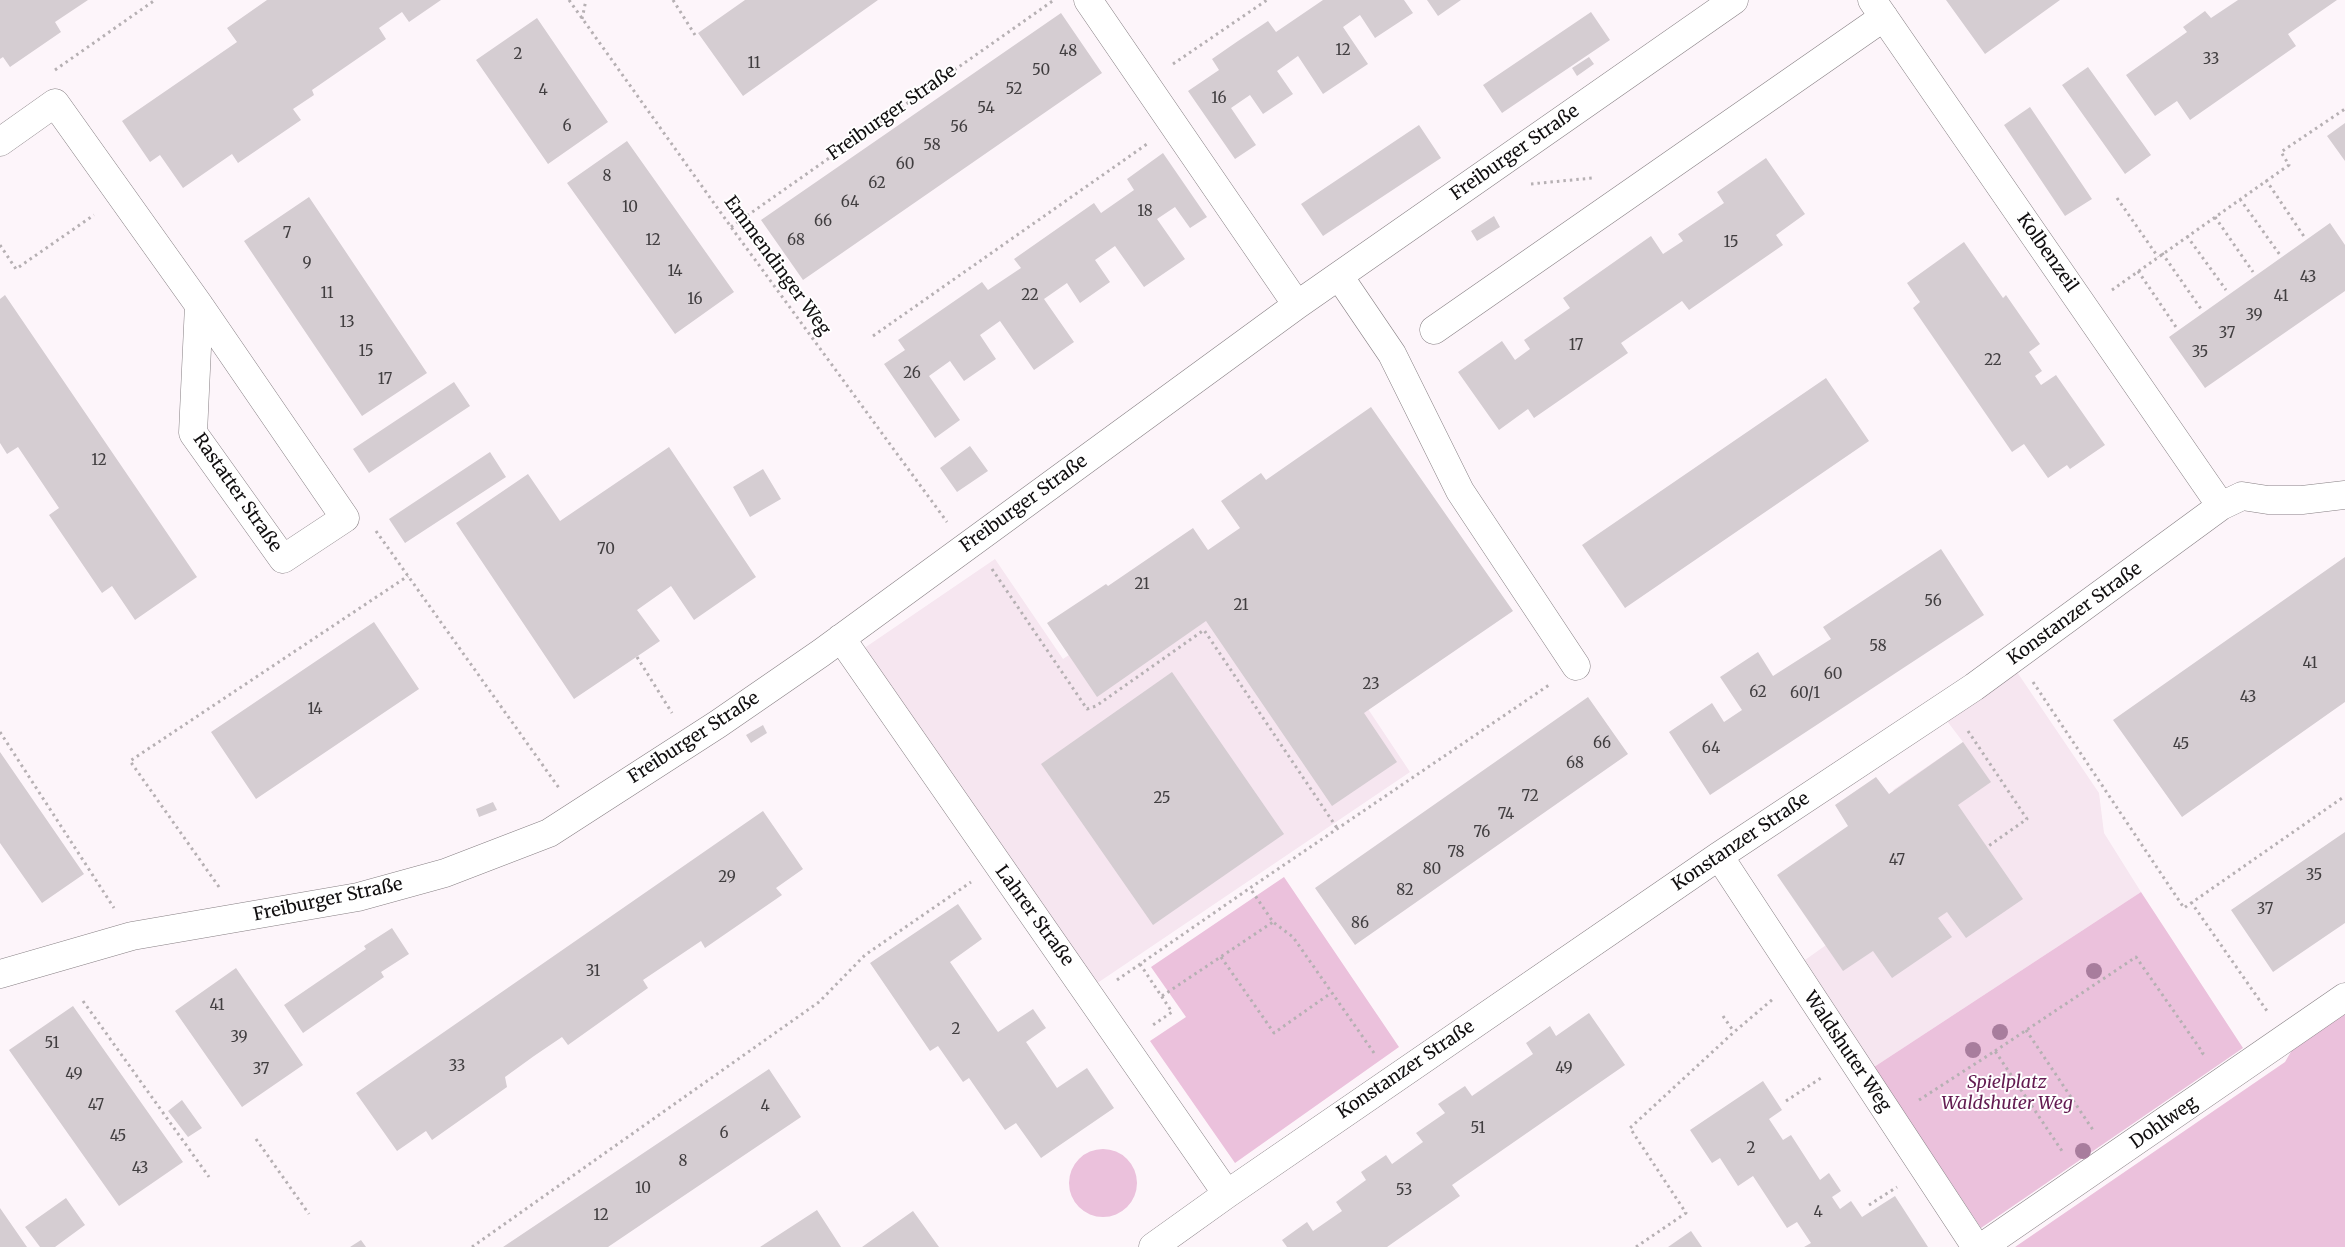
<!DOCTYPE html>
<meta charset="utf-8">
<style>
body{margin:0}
canvas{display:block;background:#fdf5fa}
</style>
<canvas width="2345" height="1247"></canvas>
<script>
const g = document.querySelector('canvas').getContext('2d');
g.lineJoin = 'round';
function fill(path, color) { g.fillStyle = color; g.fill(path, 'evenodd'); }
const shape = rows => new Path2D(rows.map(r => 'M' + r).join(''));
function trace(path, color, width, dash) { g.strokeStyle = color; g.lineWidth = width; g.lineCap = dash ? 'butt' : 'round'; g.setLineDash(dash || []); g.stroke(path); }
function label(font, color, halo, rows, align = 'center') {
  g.font = font + ' Merriweather,serif'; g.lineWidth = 4; g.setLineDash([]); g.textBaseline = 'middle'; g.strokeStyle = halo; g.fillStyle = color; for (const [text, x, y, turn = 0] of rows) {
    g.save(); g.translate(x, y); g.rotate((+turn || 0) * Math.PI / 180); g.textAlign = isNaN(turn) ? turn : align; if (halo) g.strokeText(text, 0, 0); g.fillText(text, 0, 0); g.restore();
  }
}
const built = shape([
 [1251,533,1410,772,1093,986,860,651,995,559,1063,659],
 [2017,672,2099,793,2104,833,2141,892,1874,1067,1805,960,1943,862,1893,790,1963,742,1947,721]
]);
const green = shape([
 [1284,877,1399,1047,1235,1163,1150,1041,1186,1017,1151,967],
 [2141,892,2243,1048,1981,1228,1874,1067],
 [2345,1010,2345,1247,2015,1247,2285,1062,2296,1043],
 '1069 1183a34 34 0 1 1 68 0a34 34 0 1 1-68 0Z'
]);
const building = shape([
 [0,0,88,0,55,22,61,32,10,67,3,57,0,59],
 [267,0,441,0,409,22,402,12,379,28,386,39,312,90,314,95,293,109,301,120,238,163,232,154,183,188,160,155,150,162,122,121,237,42,227,28],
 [745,0,878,0,743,96,698,33],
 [1323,0,1404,0,1413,13,1375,38,1360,15,1343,27,1368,64,1323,94,1298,56,1277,71,1293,94,1263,114,1250,95,1231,108,1256,145,1235,159,1188,91,1219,70,1212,59,1238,41,1268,21,1276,32],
 [1427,0,1461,0,1438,16],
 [1946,0,2060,0,1985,54],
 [2238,0,2337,0,2288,34,2296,46,2190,120,2177,101,2155,116,2126,75,2187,32,2183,27,2205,11,2211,18],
 [1591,12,1610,40,1502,113,1483,85],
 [1061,13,1102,73,803,280,761,220],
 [537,18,608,122,548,164,476,60],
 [1589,57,1594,64,1577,76,1572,68],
 [2088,67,2151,155,2125,174,2062,85],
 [2030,107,2092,199,2065,216,2004,125],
 [2345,123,2345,161,2327,136],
 [1419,125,1441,158,1323,236,1301,204],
 [627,141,734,292,675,334,567,183],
 [1163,153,1207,217,1190,228,1175,207,1157,219,1185,259,1144,287,1115,246,1095,260,1110,282,1080,303,1067,283,1044,299,1074,342,1034,370,1000,321,980,335,996,359,964,381,950,361,929,376,960,420,935,438,884,364,905,350,898,340,982,282,988,290,1021,268,1014,259,1094,203,1101,213,1134,190,1127,179],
 [1766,158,1805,214,1776,235,1783,245,1689,310,1682,301,1621,343,1628,353,1534,418,1528,409,1499,430,1458,372,1502,341,1515,360,1530,349,1524,340,1570,308,1563,298,1651,236,1663,254,1683,241,1678,234,1724,203,1717,192],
 [309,197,427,373,362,416,244,241],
 [1494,216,1500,227,1477,241,1471,231],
 [2330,223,2345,245,2345,291,2205,388,2169,337],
 [1964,242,2003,298,2006,295,2040,344,2029,352,2042,371,2035,376,2041,385,2056,375,2105,445,2070,469,2067,465,2048,478,2024,444,2012,452,1913,308,1920,302,1907,283],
 [5,295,197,577,135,620,112,586,102,593,49,515,59,508,18,447,7,454,0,443,0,299],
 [1826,378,1869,441,1625,608,1582,545],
 [454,382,470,406,369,473,353,449],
 [1371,407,1513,611,1364,713,1397,762,1332,806,1206,621,1097,697,1047,623,1106,584,1108,586,1193,528,1208,550,1240,528,1221,501,1261,473,1266,480],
 [970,446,988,471,957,492,940,468],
 [669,447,756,577,694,620,671,586,637,610,660,641,574,699,456,523,528,474,560,521],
 [490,452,506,477,405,543,389,519],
 [763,469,781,499,750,517,733,487],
 [1941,549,1984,615,1710,795,1669,732,1712,703,1724,722,1742,710,1720,677,1758,652,1773,676,1831,639,1823,627],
 [2345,557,2345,702,2182,817,2113,720],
 [374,622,419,689,256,799,211,732],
 [1172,672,1284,834,1153,925,1041,764],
 [1588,697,1628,754,1355,945,1315,888],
 [763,725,767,733,751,743,746,735],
 [1963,742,1991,782,1958,805,2023,899,1966,938,1947,912,1938,918,1952,937,1892,978,1873,951,1843,971,1777,875,1848,826,1835,805,1876,777,1889,794],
 [0,752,84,874,42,903,0,843],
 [493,802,497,810,479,817,476,809],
 [763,811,803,869,776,888,782,895,705,948,701,941,643,980,648,988,568,1045,562,1037,534,1056,505,1077,507,1087,432,1140,426,1131,397,1151,356,1093],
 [2345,832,2345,923,2273,972,2231,910],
 [958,904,982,939,950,962,998,1032,1033,1009,1046,1028,1026,1042,1057,1088,1087,1068,1114,1108,1041,1158,1016,1123,1005,1130,969,1078,963,1082,938,1046,930,1051,870,963],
 [392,928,409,954,381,972,384,977,303,1033,284,1005,366,949,364,946],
 [236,968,303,1065,242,1107,175,1011],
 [73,1006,183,1162,119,1206,9,1050],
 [1589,1013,1625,1065,1452,1185,1460,1196,1387,1247,1287,1247,1282,1240,1307,1222,1313,1231,1342,1211,1336,1202,1366,1180,1361,1172,1386,1155,1392,1164,1423,1142,1416,1133,1445,1113,1438,1104,1465,1086,1472,1096,1533,1054,1526,1043,1550,1026,1556,1036],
 [769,1069,801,1117,679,1199,608,1247,503,1247],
 [1763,1081,1782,1110,1769,1119,1783,1140,1791,1135,1820,1180,1829,1173,1841,1191,1832,1197,1840,1209,1851,1201,1862,1217,1895,1196,1928,1247,1804,1247,1811,1243,1797,1222,1787,1228,1753,1176,1738,1186,1720,1158,1712,1163,1690,1130],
 [182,1100,202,1128,188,1137,168,1111],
 [66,1198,85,1225,55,1247,40,1247,25,1227],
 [0,1208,27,1247,0,1247],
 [817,1210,841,1247,760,1247],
 [913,1211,939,1247,862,1247],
 [1691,1231,1702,1247,1668,1247],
 [361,1240,366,1247,350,1247]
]);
const path = shape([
 [569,0,731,227,947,522],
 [673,0,695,35],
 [582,19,586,0],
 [1173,64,1267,0],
 [55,70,155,0],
 [2266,180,2305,238],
 [1531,184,1592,178],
 [2117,198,2158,257],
 [2240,199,2280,255],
 [2215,217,2253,272],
 [731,227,1054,0],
 [2187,236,2226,290],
 [0,245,16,269,94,215],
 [2162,253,2201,309],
 [2138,271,2176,327],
 [2112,290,2289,165,2281,152,2345,109],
 [873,336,1147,144],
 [376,531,559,788],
 [992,569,1087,709,1096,706,1204,630,1337,828],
 [637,657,672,713],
 [2033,682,2184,908,2345,796],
 [1968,731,2027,819,1987,847],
 [0,732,114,908],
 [219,887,130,761,408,576],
 [2191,902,2267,1011],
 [1221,957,1274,1033,1331,993],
 [1140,964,1172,1012,1150,1027],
 [1117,980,1250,888],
 [1162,996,1273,922],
 [83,1001,209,1177],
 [1723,1016,1734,1032],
 [2026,1030,2093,1130],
 [1995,1051,2136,957,2203,1053,2201,1055],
 [1374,1053,1293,937,1273,922,1250,888,1549,685],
 [1919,1100,1995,1051,2062,1151],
 [1786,1101,1824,1076],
 [256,1139,309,1214],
 [1869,1205,1897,1187],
 [472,1247,819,1002,865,955,971,882],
 [1636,1247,1686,1213,1630,1128,1734,1032,1773,999]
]);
const minor = shape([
 [1088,0,1297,305],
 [1872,0,2221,506],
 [0,142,55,103,199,305,345,518,283,559,193,433,199,305],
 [1339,276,1392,354,1460,491,1576,666],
 [1434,330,1884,17],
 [841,638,1227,1194],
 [1719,856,1976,1247],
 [0,974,132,936,358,897,445,873,549,833,718,724,821,653,1297,305,1734,0],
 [1153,1247,1227,1194,1719,856,1974,687,2221,506,2242,496,2268,500,2302,500,2345,495],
 [1982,1247,2345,997]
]);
const trees = [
 [2094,971],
 [2000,1032],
 [1973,1050],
 [2083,1151]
];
const numberNames = [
 ["12",1343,51],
 ["48",1068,52],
 ["2",518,55],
 ["33",2211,60],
 ["11",754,64],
 ["50",1041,71],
 ["52",1014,90],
 ["4",543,91],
 ["16",1219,99],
 ["54",986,109],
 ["6",567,127],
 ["56",959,128],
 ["58",932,146],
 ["60",905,165],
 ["8",607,177],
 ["62",877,184],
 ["64",850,203],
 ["10",630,208],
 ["18",1145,212],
 ["66",823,222],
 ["7",287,234],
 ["12",653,241],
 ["68",796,241],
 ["15",1731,243],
 ["9",307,264],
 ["14",675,272],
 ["43",2308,278],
 ["11",327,294],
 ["22",1030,296],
 ["41",2281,297],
 ["16",695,300],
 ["39",2254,316],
 ["13",347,323],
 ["37",2227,334],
 ["17",1576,346],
 ["15",366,352],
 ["35",2200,353],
 ["22",1993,361],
 ["26",912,374],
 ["17",385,380],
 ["12",99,461],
 ["70",606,550],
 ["21",1142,585],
 ["56",1933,602],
 ["21",1241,606],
 ["58",1878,647],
 ["41",2310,664],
 ["60",1833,675],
 ["23",1371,685],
 ["62",1758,693],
 ["60/1",1805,694],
 ["43",2248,698],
 ["14",315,710],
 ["66",1602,744],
 ["45",2181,745],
 ["64",1711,749],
 ["68",1575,764],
 ["72",1530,797],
 ["25",1162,799],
 ["74",1506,815],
 ["76",1482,833],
 ["78",1456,853],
 ["47",1897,861],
 ["80",1432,870],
 ["35",2314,876],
 ["29",727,878],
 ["82",1405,891],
 ["37",2265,910],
 ["86",1360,924],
 ["31",593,972],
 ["41",217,1006],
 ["2",956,1030],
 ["39",239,1038],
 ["51",52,1044],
 ["33",457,1067],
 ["49",1564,1069],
 ["37",261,1070],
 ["49",74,1075],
 ["47",96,1106],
 ["4",765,1107],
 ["51",1478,1129],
 ["6",724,1134],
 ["45",118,1137],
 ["2",1751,1149],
 ["8",683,1162],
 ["43",140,1169],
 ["10",643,1189],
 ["53",1404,1191],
 ["4",1818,1213],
 ["12",601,1216]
];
const streetNames = [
 ["Freiburger Straße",892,113,-35],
 ["Freiburger Straße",1515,153,-35],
 ["Kolbenzeil",2047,253,55],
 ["Emmendinger Weg",777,266,54],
 ["Rastatter Straße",237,493,55],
 ["Freiburger Straße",1024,504,-36],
 ["Konstanzer Straße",2075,614,-36],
 ["Freiburger Straße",694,738,-33],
 ["Konstanzer Straße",1741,842,-34],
 ["Freiburger Straße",328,900,-12],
 ["Lahrer Straße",1034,916,54],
 ["Waldshuter Weg",1847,1052,56],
 ["Konstanzer Straße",1406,1070,-34],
 ["Dohlweg",2164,1123,-35]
];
const parkNames = [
 ["Spielplatz",2007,1083],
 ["Waldshuter Weg",2007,1104]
];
fill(built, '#f6e6f0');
fill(green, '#ebc1dc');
fill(building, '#d5cdd2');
trace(minor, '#867f83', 29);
trace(path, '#b6b0b3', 3, [2.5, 4]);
trace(minor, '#fff', 28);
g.fillStyle = '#a87d9d';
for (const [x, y] of trees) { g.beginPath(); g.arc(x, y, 8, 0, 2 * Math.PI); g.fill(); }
label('15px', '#413e40', null, numberNames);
label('18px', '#100e0f', '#fff', streetNames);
label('italic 18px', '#631b51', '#fff', parkNames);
</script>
